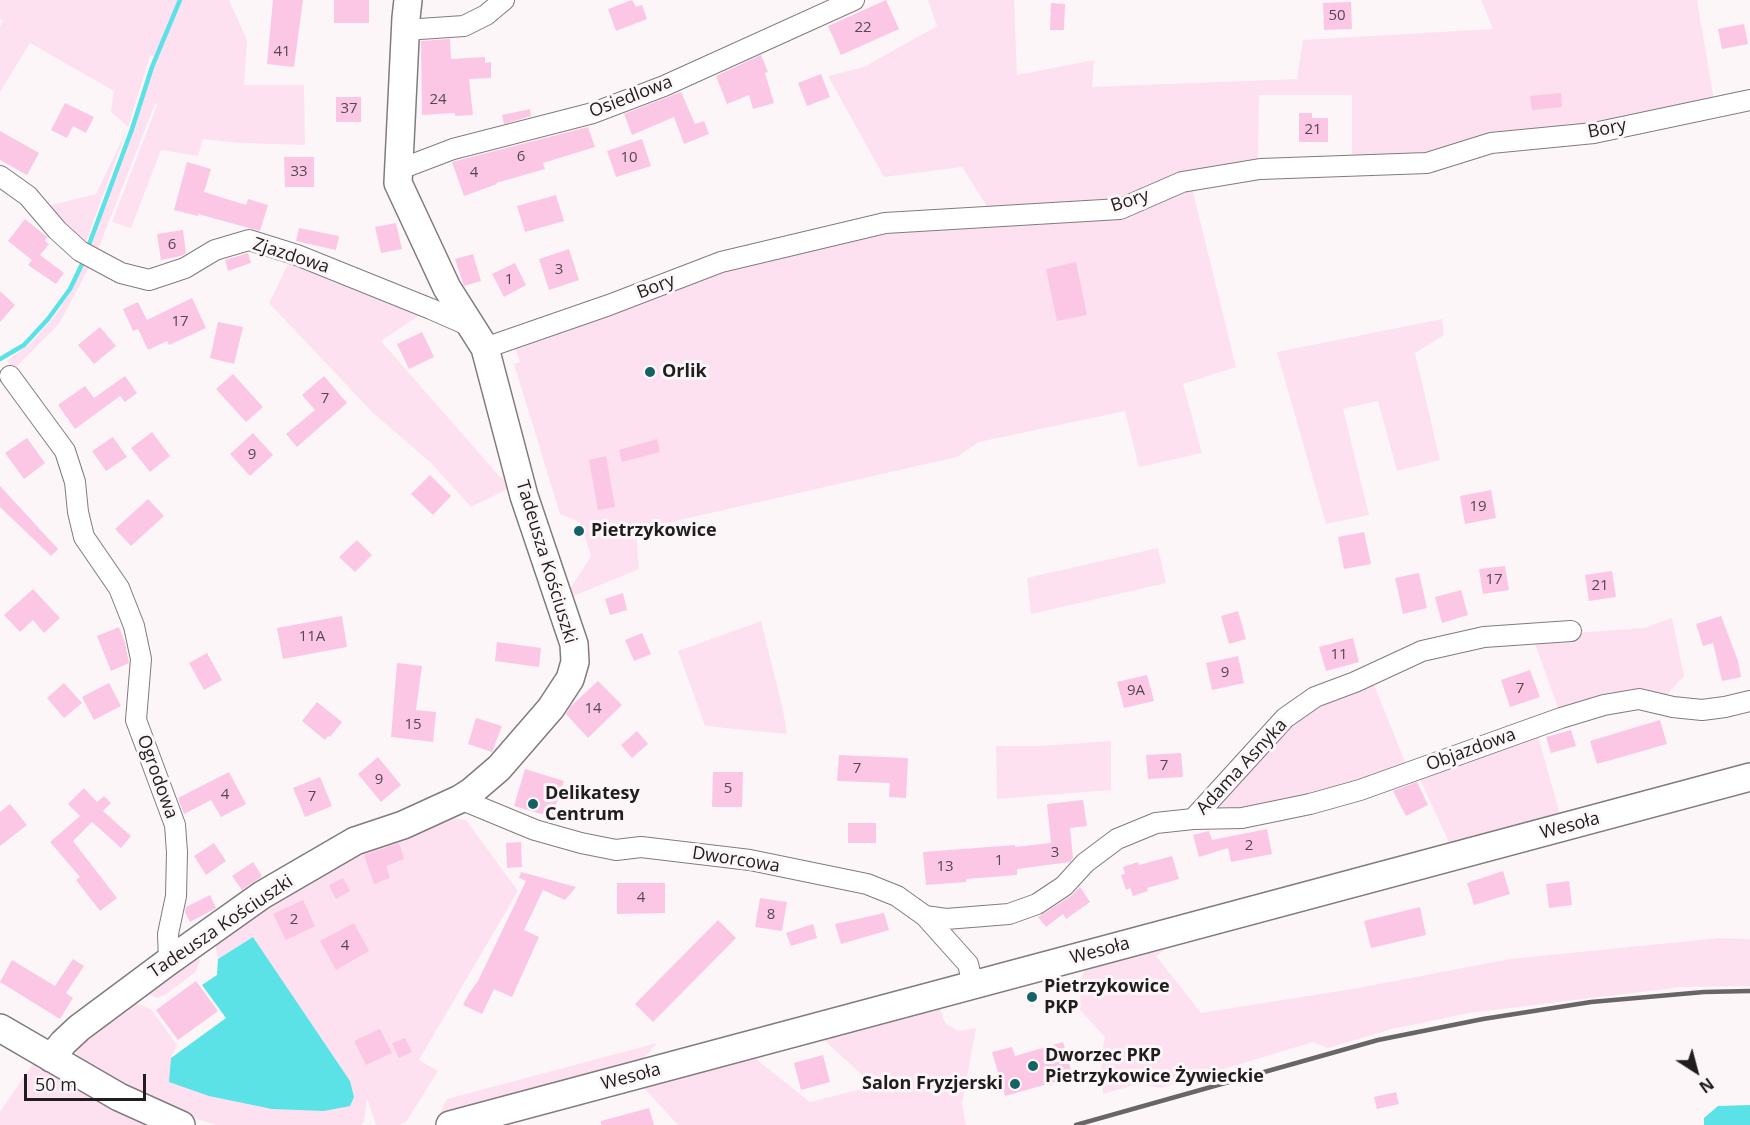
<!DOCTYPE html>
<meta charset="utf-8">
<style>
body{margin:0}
#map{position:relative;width:1750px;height:1125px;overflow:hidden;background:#fcf6f9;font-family:"Open Sans",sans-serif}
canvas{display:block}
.north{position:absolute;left:1666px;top:1041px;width:60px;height:60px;-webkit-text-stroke:4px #fcf6f9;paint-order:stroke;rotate:144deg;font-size:16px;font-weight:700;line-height:24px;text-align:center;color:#1f1d1e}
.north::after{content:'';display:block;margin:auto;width:21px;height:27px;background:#1f1d1e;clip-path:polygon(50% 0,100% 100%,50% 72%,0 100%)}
.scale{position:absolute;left:24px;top:1074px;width:122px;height:27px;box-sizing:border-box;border:3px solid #1f1d1e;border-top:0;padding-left:8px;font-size:18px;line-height:21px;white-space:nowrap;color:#1f1d1e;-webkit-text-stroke:4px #fcf6f9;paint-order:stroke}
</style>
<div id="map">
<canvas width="1750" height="1125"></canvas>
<div class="north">N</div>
<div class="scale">50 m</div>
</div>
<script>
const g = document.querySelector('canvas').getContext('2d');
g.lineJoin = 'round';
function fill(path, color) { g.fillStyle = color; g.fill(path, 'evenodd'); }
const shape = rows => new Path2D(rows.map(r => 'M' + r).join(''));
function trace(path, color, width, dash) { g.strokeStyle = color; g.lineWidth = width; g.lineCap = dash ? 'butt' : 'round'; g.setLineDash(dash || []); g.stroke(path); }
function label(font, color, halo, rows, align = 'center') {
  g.font = font + ' "Open Sans",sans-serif'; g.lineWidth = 6; g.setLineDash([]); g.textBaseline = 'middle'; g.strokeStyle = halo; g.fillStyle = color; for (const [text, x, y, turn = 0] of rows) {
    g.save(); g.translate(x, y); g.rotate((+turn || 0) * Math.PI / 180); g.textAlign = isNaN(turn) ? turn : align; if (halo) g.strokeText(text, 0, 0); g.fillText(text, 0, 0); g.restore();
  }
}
const green = shape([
 [0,0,229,0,247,40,244,85,304,85,305,145,240,143,203,139,198,156,161,150,131,228,112,222,157,105,155,104,97,252,90,249,158,56,150,56,128,127,84,247,52,215,51,205,96,194,128,127,111,112,114,91,30,43,0,92,0,26,3,21,0,19],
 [928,0,1014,0,1017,75,1094,60,1092,87,1297,79,1303,40,1493,29,1481,0,1697,0,1714,101,1428,157,1352,159,1352,95,1259,95,1258,163,1126,199,988,208,962,167,884,177,828,76,864,67,937,26],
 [1192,188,1236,367,1183,384,1202,453,1139,467,1125,411,979,442,957,457,636,530,639,569,569,598,570,589,591,556,580,522,560,514,514,364,520,362,514,345,726,268,850,236,1090,220],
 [291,258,426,311,381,341,500,477,504,479,507,475,512,487,471,507,431,463,373,413,269,303],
 [87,260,92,262,59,324,16,367,12,368,7,361,32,342,56,314,70,293],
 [1442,319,1444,335,1415,353,1440,460,1397,471,1378,401,1343,409,1369,515,1326,524,1277,352],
 [1158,548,1166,583,1031,614,1027,578],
 [1672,618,1684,676,1665,697,1560,713,1532,636,1644,628],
 [761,621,783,710,787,734,705,726,678,651],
 [1372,680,1408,769,1358,787,1223,816,1210,806,1284,724,1315,703],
 [1536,729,1561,818,1451,847,1418,775],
 [1111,741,1111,790,997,799,996,746,1040,746],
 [450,818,466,820,518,891,419,1060,438,1071,406,1122,399,1125,376,1125,367,1098,364,1121,361,1125,216,1125,168,1110,82,1063,77,1057,77,1047,129,1001,151,1009,177,1045,171,1058,350,1081,253,937,218,959,214,939,335,861],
 [1721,938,1750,939,1750,986,1682,987,1469,1013,1392,1029,1328,1048,1313,1042,1161,1088,1138,1084,1103,1094,1101,1058,1105,1037,1080,1010,1081,985,1083,974,1087,967,1166,949,1156,956,1201,1013,1358,988,1510,959],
 [196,955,200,960,196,972,165,995,157,998,149,994,147,991],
 [936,996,945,1023,958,1031,976,1028,962,1103,966,1125,678,1125,642,1086,741,1047,810,1102,874,1086,811,1028],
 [657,1043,638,1065,446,1117,440,1114,447,1099],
 [36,1059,181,1125,0,1125,0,1112]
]);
const water = shape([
 [253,937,350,1081,354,1097,350,1106,324,1111,272,1109,209,1096,169,1082,171,1058,226,1018,202,985,217,975,218,959],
 [1750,1105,1750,1125,1704,1125,1704,1118,1718,1106]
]);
const stream = shape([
 [87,250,132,129,152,67,180,0],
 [0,359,24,345,48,319,70,289,85,258]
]);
const building = shape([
 [273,0,303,0,294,67,267,64],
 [334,0,369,0,369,23,334,23],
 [632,0,636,7,642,5,647,19,616,31,608,9],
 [886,0,899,29,841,55,828,26],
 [1351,2,1352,29,1324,30,1323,3],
 [1051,3,1065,4,1064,30,1050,30],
 [1744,24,1748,44,1722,49,1718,29],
 [450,39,451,59,485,57,485,63,491,62,491,78,469,79,473,115,455,116,455,113,422,115,421,41],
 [761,55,768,72,765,73,774,103,753,109,749,95,727,104,716,76],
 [821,74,830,97,807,106,798,83],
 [681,92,695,124,704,121,709,134,684,144,674,117,632,135,624,114],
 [1561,93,1562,107,1532,110,1530,96],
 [336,97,361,97,361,122,336,122],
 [65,103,94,117,86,133,73,126,67,138,51,130],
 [530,109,531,116,504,124,502,115],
 [1299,113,1312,113,1312,118,1328,118,1328,142,1299,142],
 [588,127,595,147,543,163,545,169,496,183,497,184,464,196,452,162],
 [0,131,39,153,27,175,0,160],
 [642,139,651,166,616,177,607,151],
 [284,157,314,157,314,187,285,187],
 [187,162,211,169,204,192,246,205,248,199,268,205,260,231,198,214,198,216,174,210],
 [556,195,564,221,525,232,517,206],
 [25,219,47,237,45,241,49,244,40,255,64,273,56,284,28,265,32,260,8,241],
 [396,223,402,249,381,253,375,227],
 [299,228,339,236,336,250,296,241],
 [183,230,186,253,181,256,161,260,157,234],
 [569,249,579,280,549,290,539,259],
 [248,253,251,263,228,271,225,260],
 [473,254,481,281,464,286,455,259],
 [1076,262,1087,315,1057,321,1046,269],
 [515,263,526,285,504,297,492,274],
 [0,291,15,305,0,322],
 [192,298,206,328,169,345,167,341,148,350,138,329,133,331,123,309,138,302,147,320],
 [218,322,243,327,234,364,210,358],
 [100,327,116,346,94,364,78,345],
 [422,332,434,357,409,369,397,344],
 [233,374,263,407,246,422,216,389],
 [125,376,137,393,125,402,120,396,75,429,58,405,85,386,94,398],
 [324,376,347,403,297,447,286,434,315,410,302,395],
 [152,432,170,456,150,472,131,448],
 [253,433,273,455,250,476,230,454],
 [113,437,127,457,106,471,92,451],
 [27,438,45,463,24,479,5,453],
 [657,439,660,452,622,462,619,450],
 [606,456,615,507,598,510,589,460],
 [430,475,451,496,433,515,411,494],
 [0,486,58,549,51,556,0,507],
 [1491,490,1496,518,1465,524,1460,496],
 [148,499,164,516,131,546,115,529],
 [1364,532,1371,564,1344,569,1338,537],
 [357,540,372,555,355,572,339,557],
 [1505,566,1509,590,1483,594,1479,569],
 [1612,571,1616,597,1589,601,1585,575],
 [1419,573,1427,608,1403,614,1395,578],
 [33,589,60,618,44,633,33,620,20,632,4,615],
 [1461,590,1468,615,1442,623,1435,597],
 [623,593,627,610,610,615,605,599],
 [1238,611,1246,639,1229,644,1221,616],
 [342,616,347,647,283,659,277,628],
 [1721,616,1738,661,1741,677,1722,681,1713,643,1703,646,1696,624],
 [119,627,125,643,129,663,111,671,97,636],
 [642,633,651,654,634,661,625,640],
 [1353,638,1359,662,1326,671,1319,647],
 [497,642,541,648,539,667,495,661],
 [207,653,222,680,204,690,189,663],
 [1238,656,1244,683,1212,690,1206,663],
 [397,663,422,666,416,710,436,712,433,742,391,737],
 [1530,670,1540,697,1510,707,1501,680],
 [1147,675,1154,701,1124,708,1117,682],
 [598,681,622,705,588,738,566,714,571,706],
 [64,683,82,703,64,718,47,698],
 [109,683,121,706,94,720,82,697],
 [317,702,342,722,330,737,328,736,325,740,302,721],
 [476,718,502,726,492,752,468,744],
 [1660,720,1667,744,1597,764,1590,741],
 [1571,730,1576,746,1551,753,1546,737],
 [637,731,648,744,632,758,621,745],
 [1181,753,1183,777,1148,779,1146,755],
 [839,755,908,758,906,798,889,797,890,783,837,781],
 [378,757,401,785,381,802,358,774],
 [525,769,564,781,552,817,514,806],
 [229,772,246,804,221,817,211,800,184,814,178,798],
 [713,772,743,772,742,807,712,807],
 [320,777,332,806,305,817,293,788],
 [1417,782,1428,805,1406,816,1393,791],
 [84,788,97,802,104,796,111,803,103,811,131,836,121,848,92,822,73,841,117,898,100,911,76,880,80,877,50,842,80,816,68,804],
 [1083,800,1087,826,1070,828,1073,858,1070,862,1017,869,1017,875,966,879,966,882,926,885,923,852,1015,845,1015,847,1051,843,1047,804],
 [10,804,27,825,0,846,0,812],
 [848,823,876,823,876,843,848,843],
 [1267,829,1272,854,1231,862,1228,848,1199,857,1193,835,1209,831,1212,840],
 [521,842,522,867,507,868,506,843],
 [214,843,226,861,206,875,194,856],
 [399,843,404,859,386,866,390,878,374,884,364,855],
 [1172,856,1179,879,1147,888,1148,891,1133,896,1130,888,1126,890,1121,875,1125,874,1123,867,1138,862,1139,865],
 [253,862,262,876,242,890,232,876],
 [1503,871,1510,894,1474,905,1467,883],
 [521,872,576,887,565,900,543,890,524,930,539,937,512,997,494,989,482,1014,463,1005,468,995,478,981,526,881,519,878],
 [343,878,350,891,336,899,329,885],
 [1569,881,1572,905,1549,908,1546,884],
 [617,883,665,883,665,913,617,914],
 [1080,887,1090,902,1066,919,1063,914,1046,927,1038,917,1071,896],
 [210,895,216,908,190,922,185,912,186,907],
 [760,898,787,902,782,931,755,927],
 [303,900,315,926,286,940,273,914],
 [1420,907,1426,935,1371,948,1364,921],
 [884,913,889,930,841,944,835,924],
 [718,920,736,938,653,1022,635,1004],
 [354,923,369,951,336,970,320,941],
 [813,924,817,938,791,946,786,933],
 [73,959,84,966,66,993,73,998,60,1019,0,982,12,960,55,986],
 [196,981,218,1011,178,1040,156,1010],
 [380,1029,392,1053,366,1065,354,1041],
 [405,1038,412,1052,399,1058,392,1043],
 [1063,1042,1073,1077,1005,1096,992,1052,1012,1047,1015,1056],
 [823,1055,830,1082,801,1090,794,1063],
 [1396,1092,1399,1104,1377,1109,1374,1097],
 [649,1108,654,1125,601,1125,601,1121]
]);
const street = shape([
 [405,30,464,26,486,15,504,0],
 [398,170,453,149,593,113,664,86,854,0],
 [0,176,28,196,57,230,80,251,121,273,149,280,185,268,215,250,249,240,297,255,431,309,472,327],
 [485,348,609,305,721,262,885,223,1120,209,1182,182,1260,169,1427,163,1491,143,1594,133,1750,100],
 [10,376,65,451,75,482,78,512,84,537,119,588,134,626,141,659,136,720,175,825,177,852,176,896,168,934,169,961],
 [460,799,535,830,581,843,616,850,641,847,750,860,867,884,897,896,925,916,968,964,973,985],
 [1193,819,1242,818,1310,804,1360,790,1561,718,1604,705,1639,699,1673,707,1702,710,1725,707,1750,701],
 [925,916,946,919,1009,914,1037,904,1064,886,1085,863,1117,839,1156,823,1193,819,1285,718,1315,697,1355,682,1422,651,1484,637,1571,631]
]);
const secondary = shape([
 [0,1028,119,1097,181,1125],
 [51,1058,63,1043,79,1028,169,961,262,895,355,841,403,825,460,799,471,792,499,768,551,708,570,679,575,662,574,644,524,496,485,348,447,288,398,183,406,18,408,0],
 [450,1125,1750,777]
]);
const rail = shape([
 [1076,1125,1378,1040,1483,1019,1591,1002,1704,992,1750,991]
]);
const markers = [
 [650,372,6,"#136366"],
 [579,531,6,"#136366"],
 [533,804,6,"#136366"],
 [1032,997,6,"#136366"],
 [1033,1066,6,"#136366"],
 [1015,1084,6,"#136366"]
];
const numberNames = [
 ["50",1337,16],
 ["22",863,28],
 ["41",282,52],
 ["24",438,100],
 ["37",349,109],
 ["21",1313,130],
 ["6",521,157],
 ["10",629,158],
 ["33",299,172],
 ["4",474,173],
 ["6",172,245],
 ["3",559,270],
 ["1",509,280],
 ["17",180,322],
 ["7",325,399],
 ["9",252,455],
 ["19",1478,507],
 ["17",1494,580],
 ["21",1600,586],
 ["11A",312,637],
 ["11",1339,655],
 ["9",1225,673],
 ["7",1520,689],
 ["9A",1136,691],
 ["14",593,709],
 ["15",413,725],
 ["7",1164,766],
 ["7",857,769],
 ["9",379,780],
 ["5",728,789],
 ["4",225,795],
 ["7",312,797],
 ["2",1249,846],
 ["3",1055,853],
 ["1",999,861],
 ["13",945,867],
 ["4",641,898],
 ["8",771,915],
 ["2",294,920],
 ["4",345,946]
];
const streetNames = [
 ["Osiedlowa",631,97,-21],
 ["Bory",1607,129,-11],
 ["Bory",1130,201,-18],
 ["Zjazdowa",291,256,18],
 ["Bory",656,287,-21],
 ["Tadeusza Kościuszki",546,562,73],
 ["Objazdowa",1471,750,-20],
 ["Adama Asnyka",1242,767,-47],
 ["Ogrodowa",157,777,70],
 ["Wesoła",1570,826,-15],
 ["Dworcowa",736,860,9],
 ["Tadeusza Kościuszki",221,927,-34],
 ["Wesoła",1100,951,-15],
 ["Wesoła",631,1077,-15]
];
const poiNames = [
 ["Orlik",662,372],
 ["Pietrzykowice",591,531],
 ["Delikatesy",545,794],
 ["Centrum",545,815],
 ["Pietrzykowice",1044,987],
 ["PKP",1044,1008],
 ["Dworzec PKP",1045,1056],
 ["Pietrzykowice Żywieckie",1045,1077],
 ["Salon Fryzjerski",1003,1084,"right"]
];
fill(green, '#fde1f1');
fill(water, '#5ae2e7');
trace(stream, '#5ae2e7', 4.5);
fill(building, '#fbc7e5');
trace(street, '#817b7e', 22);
trace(secondary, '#817b7e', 30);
trace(street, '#fff', 20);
trace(secondary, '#fff', 27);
trace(rail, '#686566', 4.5);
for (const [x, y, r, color] of markers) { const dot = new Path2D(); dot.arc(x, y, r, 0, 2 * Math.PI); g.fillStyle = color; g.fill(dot); trace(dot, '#fcf6f9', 2); }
label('15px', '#564850', null, numberNames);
label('18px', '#1f1d1e', '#fcf6f9', streetNames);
label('bold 18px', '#1f1d1e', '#fcf6f9', poiNames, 'left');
</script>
